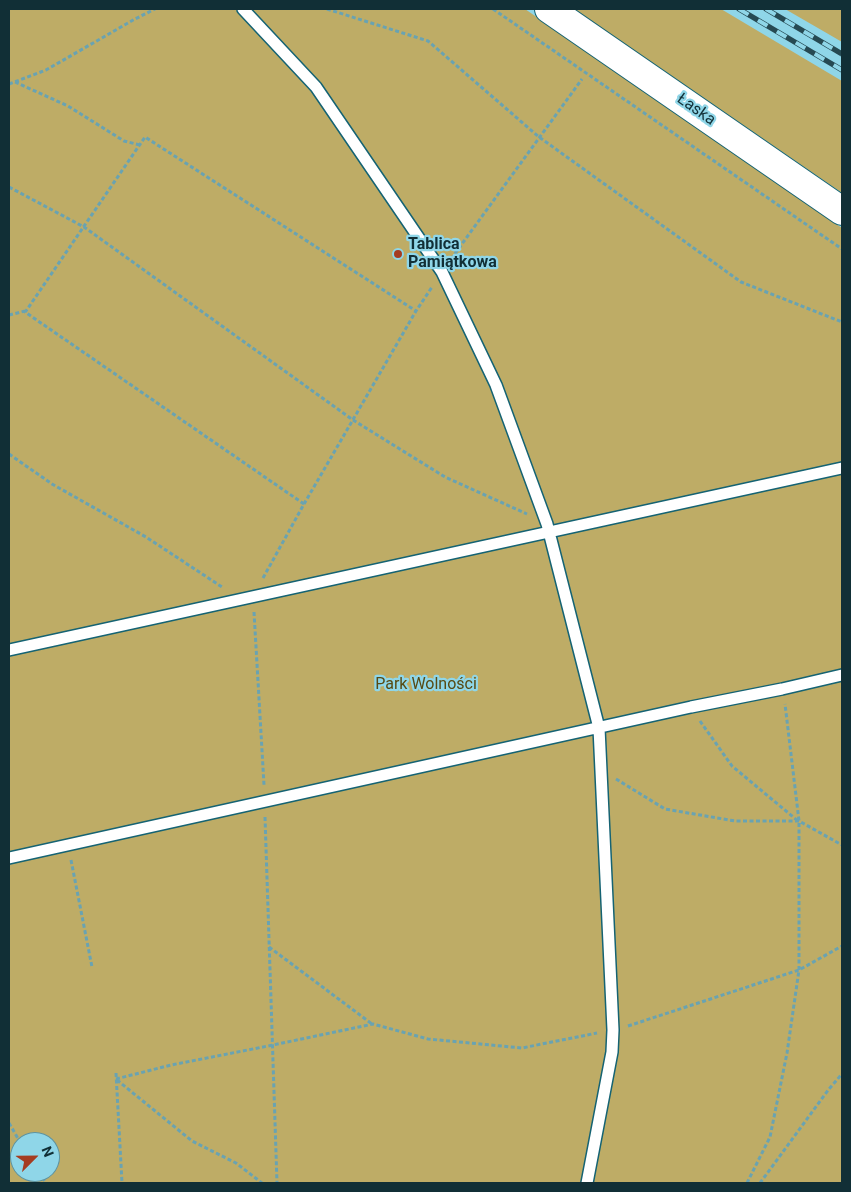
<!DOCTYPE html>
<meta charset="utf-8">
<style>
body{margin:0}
#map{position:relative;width:851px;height:1192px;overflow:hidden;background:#8fd6e8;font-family:Roboto,sans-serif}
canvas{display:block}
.frame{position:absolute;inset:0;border:10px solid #112f36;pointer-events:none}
.north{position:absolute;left:10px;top:1132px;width:50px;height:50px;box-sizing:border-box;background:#8fd6e8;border:1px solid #5d93a1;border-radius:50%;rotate:67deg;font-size:14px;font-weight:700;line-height:20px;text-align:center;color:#112f36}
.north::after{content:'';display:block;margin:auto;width:18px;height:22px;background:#a53c21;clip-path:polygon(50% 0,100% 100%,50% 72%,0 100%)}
</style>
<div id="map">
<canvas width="851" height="1192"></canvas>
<div class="frame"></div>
<div class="north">N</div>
</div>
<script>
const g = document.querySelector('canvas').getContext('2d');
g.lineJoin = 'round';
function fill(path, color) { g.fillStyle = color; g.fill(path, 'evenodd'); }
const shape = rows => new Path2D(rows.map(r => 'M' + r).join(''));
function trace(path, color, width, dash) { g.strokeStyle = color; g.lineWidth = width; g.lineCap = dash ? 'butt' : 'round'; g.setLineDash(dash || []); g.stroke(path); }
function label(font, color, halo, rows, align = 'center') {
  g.font = font + ' Roboto,sans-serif'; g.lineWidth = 4.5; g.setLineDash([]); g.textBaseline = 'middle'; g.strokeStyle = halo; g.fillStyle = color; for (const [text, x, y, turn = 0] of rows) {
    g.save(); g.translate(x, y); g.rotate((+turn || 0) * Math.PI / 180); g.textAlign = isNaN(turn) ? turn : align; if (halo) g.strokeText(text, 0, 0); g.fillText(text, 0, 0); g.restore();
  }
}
const green = shape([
 [9,9,525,9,842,228,842,1183,9,1183],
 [20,1142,50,1142,50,1172,20,1172],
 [574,9,721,9,842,81,842,193],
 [785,9,842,9,842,42,830,35]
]);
const path = shape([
 [327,9,428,41,539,137,741,282,842,322],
 [493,9,842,249],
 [15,82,68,106,124,141,140,145],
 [9,84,46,70,135,19,155,9],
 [9,187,84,227,353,420,445,477,527,514],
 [451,259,582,79],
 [9,315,25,311],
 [9,454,52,484,146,537,222,587],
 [304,504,25,312,26,311,145,137,416,311],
 [263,578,304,504,416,311,432,287],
 [254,612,264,785],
 [700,721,732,766,798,821],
 [616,779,665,809,735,821,799,821,842,845],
 [265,817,277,1183],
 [71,860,92,967],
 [269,947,372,1024],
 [628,1026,799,970,842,946],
 [116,1073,122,1183],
 [116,1079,171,1065,273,1045,373,1024,428,1039,522,1048,597,1033],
 [117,1080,192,1141,236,1163,262,1183],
 [9,1123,20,1142],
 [39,1172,46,1183],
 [747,1183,770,1137,787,1053,799,970,799,821,785,704],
 [760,1183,829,1089,842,1074]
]);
const lane = shape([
 [243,9,316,87,442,272,496,385,547,524,599,728,613,1030,612,1052,587,1183],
 [9,650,842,468],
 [9,858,691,707,782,689,842,675]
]);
const secondary = shape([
 [549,9,842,211]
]);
const rail = shape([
 [739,9,842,70],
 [766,9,842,54]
]);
const markers = [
 [398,254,5,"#a53c21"]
];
const streetNames = [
 ["Łaska",696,110,35]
];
const poiNames = [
 ["Tablica",408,245],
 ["Pamiątkowa",408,263]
];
const parkNames = [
 ["Park Wolności",426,685]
];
fill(green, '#beac66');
trace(lane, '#156373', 14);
trace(secondary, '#156373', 30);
trace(path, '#69a3b2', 3, [4, 2.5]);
trace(lane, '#fff', 11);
trace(secondary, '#fff', 28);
trace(rail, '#264a53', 5.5);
trace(rail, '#8fd6e8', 4, [11]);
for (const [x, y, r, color] of markers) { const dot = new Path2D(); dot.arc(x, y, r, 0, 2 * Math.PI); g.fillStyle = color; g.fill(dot); trace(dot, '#8fd6e8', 2); }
label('16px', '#112f36', '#8fd6e8', streetNames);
label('bold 16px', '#112f36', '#8fd6e8', poiNames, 'left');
label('16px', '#574a13', '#8fd6e8', parkNames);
</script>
